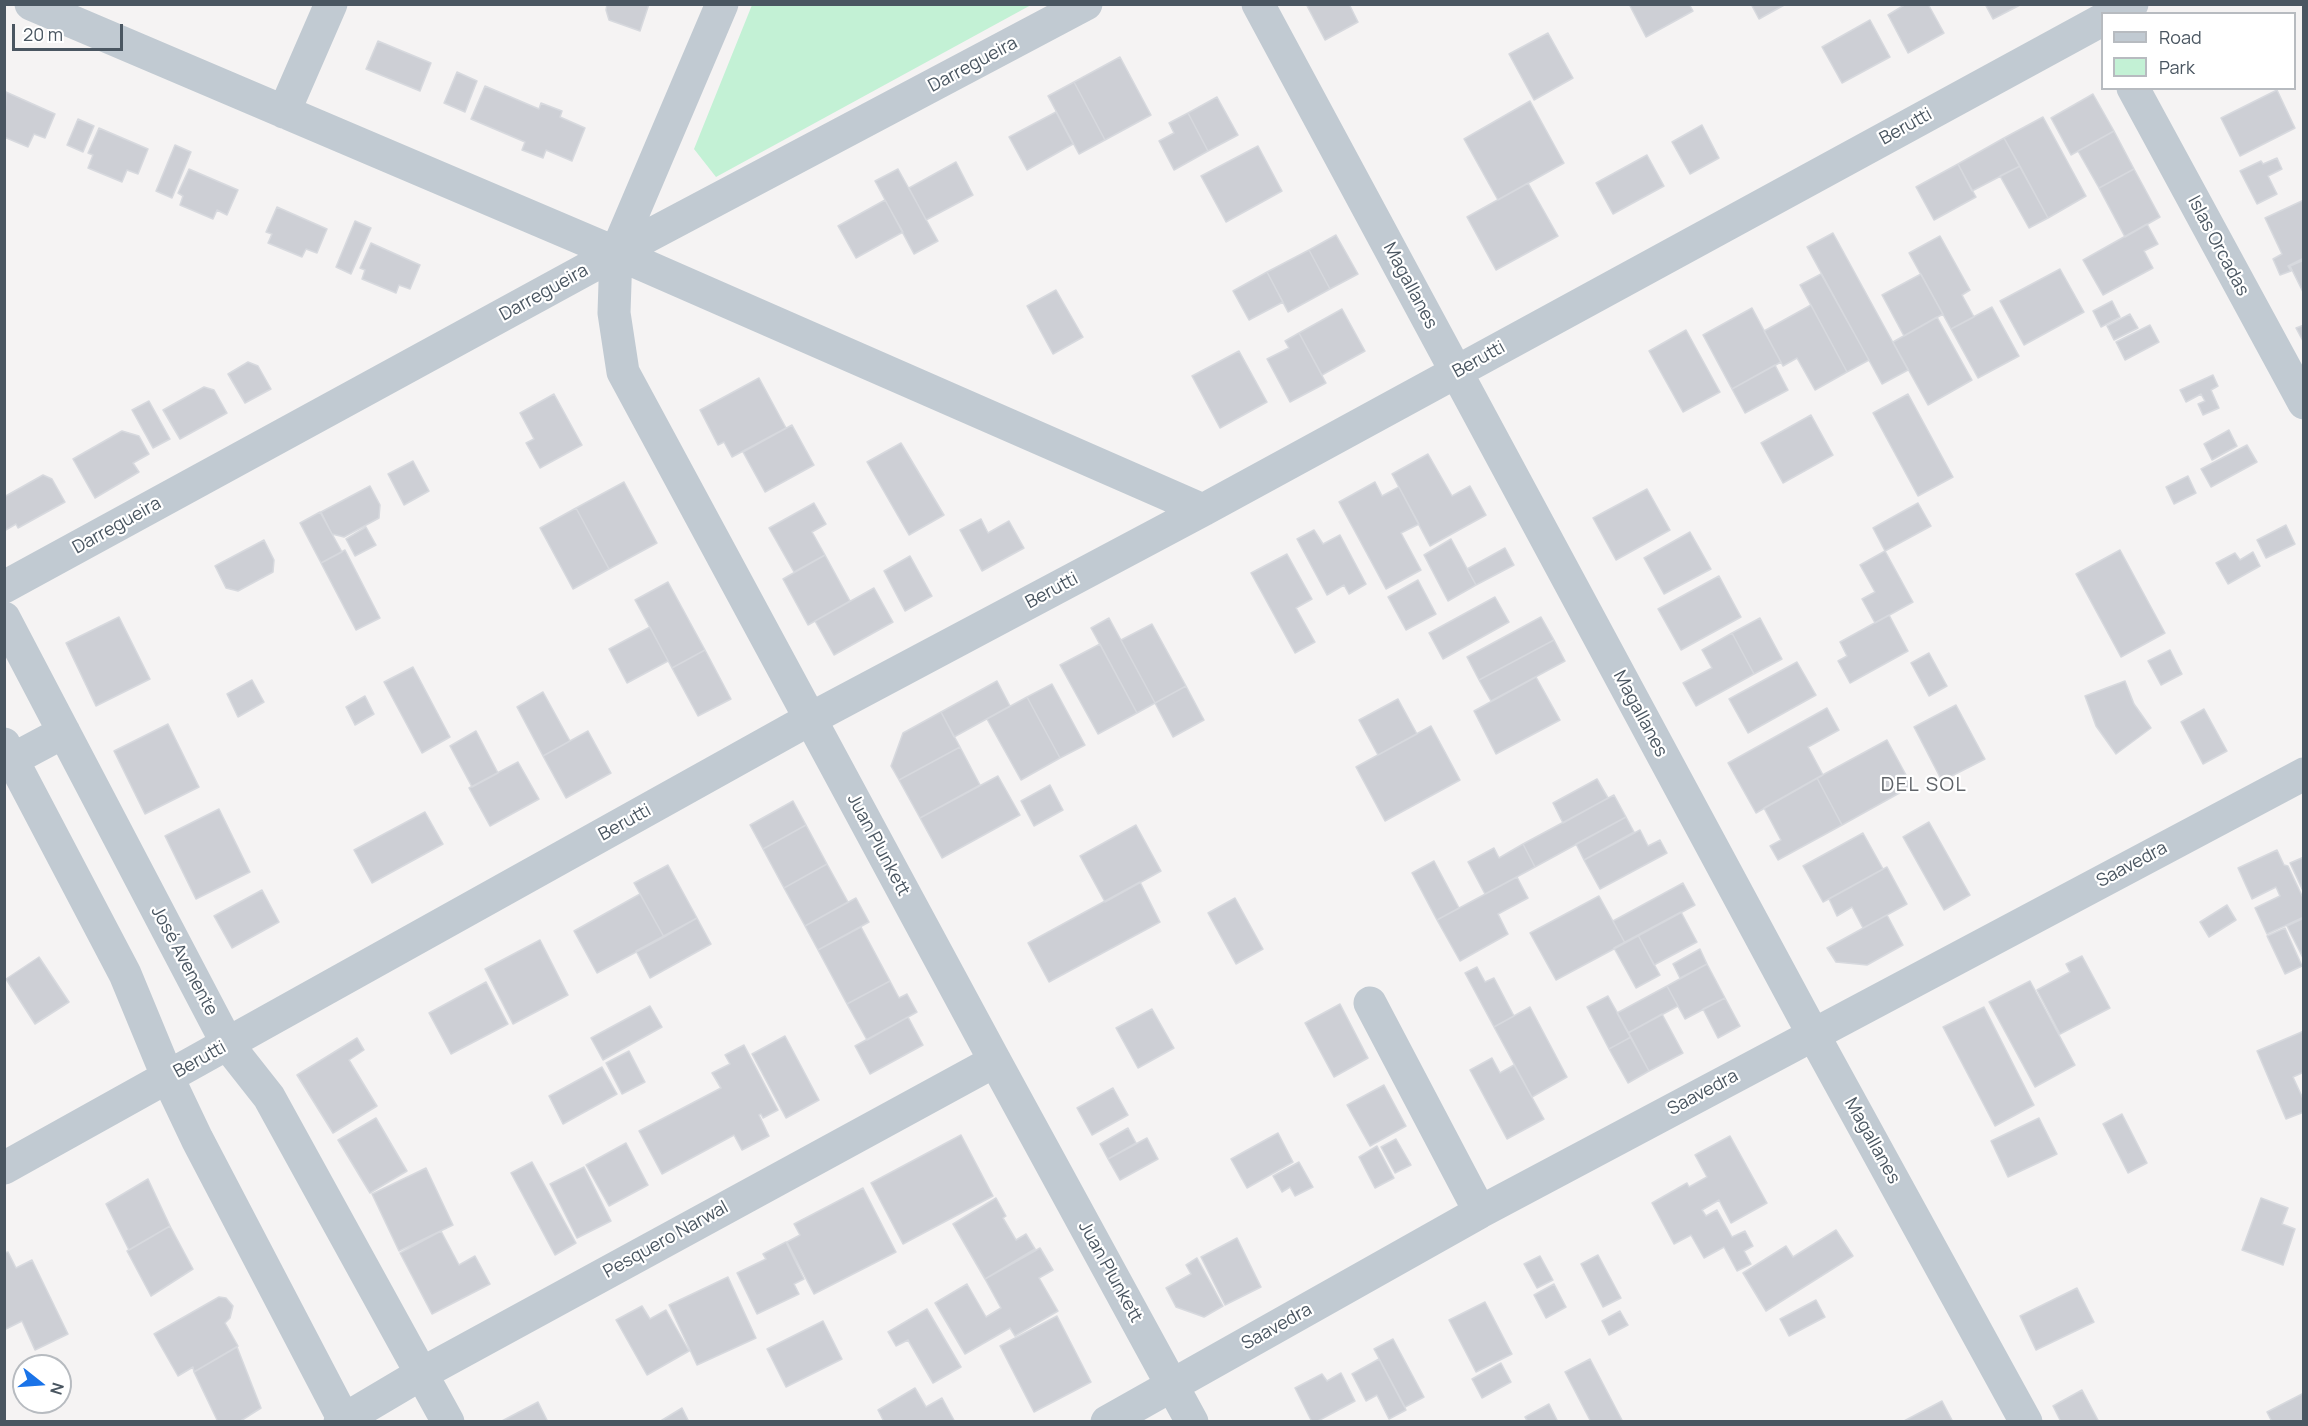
<!DOCTYPE html>
<meta charset="utf-8">
<style>
body{margin:0}
#map{position:relative;width:2308px;height:1426px;overflow:hidden;background:#f5f3f3;font-family:Manrope,sans-serif}
canvas{display:block}
.frame{position:absolute;inset:0;border:6px solid #4a5661;pointer-events:none}
.legend{position:absolute;left:2101px;top:12px;width:195px;height:78px;box-sizing:border-box;background:#fff;border:2px solid #b7bbc0;margin:0;padding:8px 10px;list-style:none;font-size:18px;color:#4a5661}
.legend li{display:flex;align-items:center;gap:12px;height:30px}
.legend b{width:30px;border:2px solid #b7bbc0}
.north{position:absolute;left:12px;top:1354px;width:60px;height:60px;box-sizing:border-box;background:#fff;border:2px solid #b7bbc0;border-radius:50%;rotate:107deg;font-size:16px;font-weight:700;line-height:24px;text-align:center;color:#4a5661}
.north::after{content:'';display:block;margin:auto;width:21px;height:27px;background:#1a73e8;clip-path:polygon(50% 0,100% 100%,50% 72%,0 100%)}
.scale{position:absolute;left:12px;top:24px;width:111px;height:27px;box-sizing:border-box;border:3px solid #4a5661;border-top:0;padding-left:8px;font-size:18px;line-height:21px;white-space:nowrap;color:#4a5661;-webkit-text-stroke:4px #fff;paint-order:stroke}
</style>
<div id="map">
<canvas width="2308" height="1426"></canvas>
<div class="frame"></div>
<ul class="legend">
<li><b style="height:8px;background:#c1cad2"></b>Road</li>
<li><b style="height:16px;background:#c3f1d5"></b>Park</li>
</ul>
<div class="north">N</div>
<div class="scale">20 m</div>
</div>
<script>
const g = document.querySelector('canvas').getContext('2d');
g.lineJoin = 'round';
function fill(path, color) { g.fillStyle = color; g.fill(path, 'evenodd'); }
const shape = rows => new Path2D(rows.map(r => 'M' + r).join(''));
function trace(path, color, width, dash) { g.strokeStyle = color; g.lineWidth = width; g.lineCap = dash ? 'butt' : 'round'; g.setLineDash(dash || []); g.stroke(path); }
function label(font, color, halo, rows, align = 'center') {
  g.font = font + ' Manrope,sans-serif'; g.lineWidth = 4.5; g.setLineDash([]); g.textBaseline = 'middle'; g.strokeStyle = halo; g.fillStyle = color; for (const [text, x, y, turn = 0] of rows) {
    g.save(); g.translate(x, y); g.rotate((+turn || 0) * Math.PI / 180); g.textAlign = isNaN(turn) ? turn : align; if (halo) g.strokeText(text, 0, 0); g.fillText(text, 0, 0); g.restore();
  }
}
const green = shape([
 [752,5,752,4,1031,5,716,177,694,149]
]);
const building = shape([
 [607,4,649,4,640,31,609,20,606,10,607,4],
 [1306,4,1349,4,1358,22,1325,40,1306,4],
 [1629,4,1689,4,1693,11,1646,37,1629,4],
 [1751,4,1786,4,1759,19,1751,4],
 [1906,4,1928,4,1944,33,1908,53,1888,15,1906,4],
 [1985,4,2022,4,1993,19,1985,4],
 [1870,20,1890,57,1842,83,1822,47,1870,20],
 [1548,33,1573,78,1534,100,1509,54,1548,33],
 [378,41,431,63,420,91,366,69,378,41],
 [1120,57,1151,115,1105,140,1074,82,1120,57],
 [457,72,477,81,465,112,444,103,457,72],
 [1074,82,1105,140,1079,154,1048,96,1074,82],
 [485,86,539,109,541,103,562,111,560,117,585,128,572,161,546,150,543,158,522,150,525,142,471,119,485,86],
 [2277,90,2295,128,2240,156,2221,118,2277,90],
 [6,92,55,114,45,138,34,134,28,147,4,137,6,92],
 [2093,94,2114,131,2071,155,2051,118,2093,94],
 [1217,97,1238,135,1208,151,1188,113,1217,97],
 [1530,101,1564,163,1498,200,1464,139,1530,101],
 [1056,112,1073,144,1027,170,1009,137,1056,112],
 [1188,113,1208,151,1174,170,1159,141,1174,133,1169,123,1188,113],
 [2043,117,2086,196,2048,218,2004,138,2043,117],
 [78,119,94,126,83,152,67,145,78,119],
 [1702,125,1719,158,1690,174,1672,142,1702,125],
 [99,128,148,149,138,174,127,170,122,182,88,168,93,155,88,153,99,128],
 [2114,131,2134,169,2099,188,2078,151,2114,131],
 [2004,138,2020,166,1972,191,1958,164,2004,138],
 [175,145,191,152,172,198,156,191,175,145],
 [1258,146,1282,191,1226,222,1201,176,1258,146],
 [1647,155,1664,186,1613,214,1596,183,1647,155],
 [2277,158,2282,169,2268,176,2277,194,2257,204,2240,171,2261,161,2263,164,2277,158],
 [956,162,973,195,926,220,909,188,956,162],
 [1958,164,1976,197,1934,220,1916,187,1958,164],
 [2020,166,2048,218,2029,228,2000,176,2020,166],
 [189,169,238,190,227,215,217,210,213,219,180,205,183,196,178,193,189,169],
 [898,169,938,241,914,254,875,181,898,169],
 [2134,169,2160,217,2125,237,2099,188,2134,169],
 [1528,183,1558,236,1496,270,1467,217,1528,183],
 [885,200,903,232,856,258,838,226,885,200],
 [2304,200,2304,258,2288,266,2291,271,2280,275,2273,259,2282,254,2265,218,2304,200],
 [277,207,327,229,317,253,306,249,302,257,268,243,272,234,266,232,277,207],
 [355,221,371,228,351,274,336,267,355,221],
 [2147,224,2158,244,2144,251,2153,268,2103,295,2083,260,2147,224],
 [1833,233,1908,370,1882,384,1807,247,1833,233],
 [1336,235,1358,274,1330,289,1309,250,1336,235],
 [1940,236,1970,290,1962,295,1974,317,1951,329,1909,253,1940,236],
 [371,243,420,265,410,289,399,285,396,293,362,279,365,270,360,268,371,243],
 [1309,250,1330,289,1288,312,1267,272,1309,250],
 [2304,260,2304,294,2290,266,2304,260],
 [2060,269,2084,312,2024,345,2000,301,2060,269],
 [1267,272,1283,302,1249,320,1233,291,1267,272],
 [1821,274,1869,360,1847,372,1800,285,1821,274],
 [1921,274,1943,314,1904,336,1882,295,1921,274],
 [1056,290,1083,337,1053,354,1027,306,1056,290],
 [2112,301,2120,317,2101,327,2093,311,2112,301],
 [1811,305,1847,372,1815,390,1797,358,1783,366,1764,331,1811,305],
 [1992,307,2019,356,1978,378,1951,329,1992,307],
 [1752,308,1781,362,1732,389,1703,335,1752,308],
 [1342,309,1365,351,1322,375,1299,333,1342,309],
 [2130,314,2138,328,2114,340,2107,326,2130,314],
 [1937,317,1972,380,1928,405,1893,342,1937,317],
 [2150,325,2159,342,2125,360,2116,342,2150,325],
 [2304,325,2304,343,2296,328,2304,325],
 [1686,330,1720,392,1683,412,1649,351,1686,330],
 [1299,333,1326,383,1290,402,1267,359,1289,348,1285,341,1299,333],
 [1239,351,1267,402,1220,428,1192,376,1239,351],
 [248,362,258,366,271,389,245,403,228,374,248,362],
 [1775,365,1788,390,1745,413,1732,389,1775,365],
 [2213,375,2218,386,2211,390,2219,408,2203,415,2198,404,2205,401,2201,394,2186,402,2180,390,2213,375],
 [759,378,786,428,732,457,724,442,718,445,700,410,759,378],
 [204,387,214,390,227,413,180,439,163,410,204,387],
 [554,394,582,445,540,468,526,443,534,439,520,413,554,394],
 [1908,394,1953,477,1918,496,1873,413,1908,394],
 [149,401,170,439,153,448,132,410,149,401],
 [1811,415,1833,455,1783,483,1761,443,1811,415],
 [792,425,814,465,765,492,743,452,792,425],
 [2229,430,2237,446,2212,460,2204,444,2229,430],
 [122,431,139,436,149,454,133,463,139,472,95,498,73,459,122,431],
 [901,443,944,515,909,535,867,462,901,443],
 [2247,445,2257,462,2211,487,2201,469,2247,445],
 [1428,454,1452,496,1470,486,1486,515,1430,546,1392,474,1428,454],
 [413,461,429,491,404,505,388,474,413,461],
 [43,475,52,479,65,502,18,528,16,524,4,531,4,497,43,475],
 [2188,476,2196,493,2174,504,2166,487,2188,476],
 [624,482,657,543,609,569,576,508,624,482],
 [1375,482,1382,496,1399,487,1419,524,1401,533,1421,570,1386,589,1339,502,1375,482],
 [370,486,380,505,379,518,344,537,332,534,321,512,370,486],
 [1647,489,1670,530,1616,560,1593,518,1647,489],
 [814,503,826,524,812,532,825,555,794,572,769,528,814,503],
 [1918,503,1931,526,1885,551,1873,528,1918,503],
 [576,508,609,569,573,589,540,528,576,508],
 [320,512,342,552,321,563,300,523,320,512],
 [981,519,988,533,1009,521,1024,548,982,571,960,530,981,519],
 [2286,525,2295,544,2266,558,2257,540,2286,525],
 [366,527,376,545,355,556,346,539,366,527],
 [1314,530,1323,544,1340,535,1366,584,1349,594,1344,585,1327,595,1297,539,1314,530],
 [1690,532,1711,569,1664,594,1644,558,1690,532],
 [1451,539,1476,585,1448,601,1424,555,1451,539],
 [264,540,274,560,273,572,238,591,226,588,215,566,264,540],
 [1505,548,1514,565,1476,585,1467,569,1505,548],
 [345,550,380,618,356,630,321,563,345,550],
 [2120,550,2165,633,2121,657,2076,574,2120,550],
 [1885,551,1913,602,1875,623,1862,599,1875,592,1860,565,1885,551],
 [2253,552,2260,566,2228,584,2216,563,2235,553,2240,560,2253,552],
 [1287,554,1312,599,1296,608,1315,642,1295,653,1251,573,1287,554],
 [825,555,850,601,808,625,783,579,825,555],
 [910,556,932,596,905,611,884,571,910,556],
 [1719,576,1741,617,1681,650,1658,609,1719,576],
 [1418,580,1436,614,1406,630,1388,597,1418,580],
 [668,582,705,650,672,668,635,600,668,582],
 [874,588,893,622,834,655,815,621,874,588],
 [1495,597,1509,622,1443,659,1429,633,1495,597],
 [1889,615,1908,651,1850,683,1838,661,1847,656,1840,642,1889,615],
 [119,617,150,679,96,706,66,643,119,617],
 [1541,617,1554,640,1479,680,1467,657,1541,617],
 [1109,618,1155,703,1137,713,1091,628,1109,618],
 [1760,618,1782,659,1754,674,1732,633,1760,618],
 [1152,624,1186,686,1155,703,1121,640,1152,624],
 [650,627,668,661,627,683,609,649,650,627],
 [1732,633,1754,674,1696,706,1683,683,1712,668,1702,650,1732,633],
 [1554,640,1565,661,1491,701,1479,680,1554,640],
 [1100,644,1137,713,1098,734,1060,665,1100,644],
 [705,650,731,699,698,716,672,668,705,650],
 [2170,650,2182,674,2161,685,2148,661,2170,650],
 [1929,653,1947,686,1929,696,1911,663,1929,653],
 [1797,662,1816,695,1748,733,1729,699,1797,662],
 [413,667,450,737,422,753,384,682,413,667],
 [1536,677,1560,720,1496,754,1474,711,1536,677],
 [252,680,264,702,238,717,227,694,252,680],
 [997,681,1010,706,954,737,941,712,997,681],
 [2125,681,2134,704,2151,728,2116,754,2096,726,2085,696,2125,681],
 [1052,684,1085,745,1060,758,1027,697,1052,684],
 [1186,686,1204,720,1173,737,1155,703,1186,686],
 [543,692,570,741,543,756,517,707,543,692],
 [365,696,374,714,355,725,346,707,365,696],
 [1027,697,1060,758,1021,780,987,719,1027,697],
 [1398,699,1417,734,1378,755,1359,720,1398,699],
 [1956,705,1985,759,1942,781,1914,727,1956,705],
 [1827,708,1839,730,1808,747,1823,775,1756,813,1728,763,1827,708],
 [2204,709,2227,751,2203,764,2181,722,2204,709],
 [941,712,960,747,899,780,891,766,903,733,941,712],
 [168,724,199,787,145,814,114,751,168,724],
 [1431,726,1460,780,1385,821,1356,767,1431,726],
 [476,731,498,773,472,787,450,746,476,731],
 [588,731,611,773,566,798,543,756,588,731],
 [1887,740,1912,786,1842,825,1817,778,1887,740],
 [960,747,980,785,920,818,899,780,960,747],
 [518,762,539,799,490,826,469,788,518,762],
 [998,776,1020,815,942,858,920,818,998,776],
 [1817,778,1842,825,1778,860,1770,846,1781,840,1764,808,1817,778],
 [1597,779,1608,798,1563,823,1553,803,1597,779],
 [1050,785,1063,810,1034,826,1021,801,1050,785],
 [1614,795,1626,817,1535,867,1523,844,1614,795],
 [793,801,806,825,763,849,750,825,793,801],
 [219,809,250,872,196,899,165,836,219,809],
 [425,812,443,844,372,883,354,850,425,812],
 [1626,817,1634,832,1584,860,1576,844,1626,817],
 [1929,822,1970,895,1944,910,1903,837,1929,822],
 [806,825,827,864,784,888,763,849,806,825],
 [1136,825,1161,871,1105,902,1080,856,1136,825],
 [1640,830,1648,846,1660,840,1667,853,1600,889,1584,860,1640,830],
 [1863,833,1883,869,1823,902,1803,866,1863,833],
 [1523,844,1535,867,1485,894,1468,862,1494,848,1499,858,1523,844],
 [2277,850,2284,865,2288,866,2304,900,2304,917,2267,934,2255,908,2280,896,2276,887,2252,899,2238,868,2277,850],
 [2304,857,2304,893,2290,863,2304,857],
 [1434,861,1459,908,1437,920,1412,873,1434,861],
 [827,864,848,902,805,926,784,888,827,864],
 [668,865,697,918,664,937,634,883,668,865],
 [1887,867,1907,904,1863,928,1852,907,1837,916,1829,899,1887,867],
 [1517,877,1528,898,1498,914,1508,934,1460,961,1437,920,1517,877],
 [1140,882,1160,922,1049,982,1028,943,1140,882],
 [1683,883,1695,905,1625,943,1613,921,1683,883],
 [262,890,279,922,232,948,214,916,262,890],
 [640,894,664,937,597,973,574,931,640,894],
 [1599,896,1625,943,1556,980,1530,933,1599,896],
 [856,898,869,922,818,950,805,926,856,898],
 [1235,898,1263,949,1236,964,1208,913,1235,898],
 [2227,905,2236,920,2209,937,2200,922,2227,905],
 [1681,912,1697,942,1654,965,1638,935,1681,912],
 [1887,915,1903,945,1867,965,1836,962,1827,948,1887,915],
 [697,918,711,944,650,978,636,951,697,918],
 [2304,918,2304,960,2287,926,2304,918],
 [861,927,890,981,847,1004,818,950,861,927],
 [2285,928,2302,966,2285,974,2267,936,2285,928],
 [1638,935,1660,975,1636,988,1614,948,1638,935],
 [540,940,568,995,513,1024,485,969,540,940],
 [1700,949,1707,964,1680,978,1673,964,1700,949],
 [2082,956,2110,1008,2060,1034,2037,990,2070,972,2066,964,2082,956],
 [39,957,69,1002,35,1024,6,979,39,957],
 [1707,964,1725,998,1685,1019,1667,986,1707,964],
 [1477,967,1485,982,1494,978,1514,1016,1494,1027,1465,973,1477,967],
 [890,981,899,998,907,994,917,1012,867,1040,847,1004,890,981],
 [2030,981,2075,1065,2035,1087,1989,1002,2030,981],
 [486,982,508,1024,451,1054,429,1013,486,982],
 [1667,986,1678,1006,1628,1033,1617,1013,1667,986],
 [1608,996,1631,1037,1609,1049,1587,1007,1608,996],
 [1725,998,1740,1026,1718,1038,1703,1009,1725,998],
 [1340,1004,1368,1058,1334,1077,1305,1023,1340,1004],
 [650,1006,662,1027,603,1060,591,1038,650,1006],
 [1530,1007,1567,1077,1532,1097,1494,1027,1530,1007],
 [1984,1007,2034,1105,1995,1126,1943,1027,1984,1007],
 [1152,1009,1174,1048,1138,1068,1116,1028,1152,1009],
 [1662,1014,1683,1053,1649,1071,1628,1033,1662,1014],
 [908,1017,923,1045,870,1074,855,1046,908,1017],
 [2304,1031,2304,1072,2293,1077,2304,1101,2304,1112,2286,1119,2257,1051,2304,1031],
 [785,1036,819,1100,786,1118,752,1054,785,1036],
 [1631,1037,1649,1071,1628,1083,1609,1049,1631,1037],
 [357,1038,364,1050,349,1060,377,1106,333,1133,297,1075,357,1038],
 [744,1045,778,1110,763,1118,761,1114,759,1115,769,1136,742,1150,734,1135,662,1174,639,1131,721,1088,712,1073,730,1064,725,1055,744,1045],
 [629,1051,645,1082,622,1094,606,1063,629,1051],
 [1492,1058,1500,1073,1514,1065,1544,1119,1507,1139,1470,1070,1492,1058],
 [602,1067,617,1094,563,1124,549,1096,602,1067],
 [1384,1085,1406,1126,1370,1146,1347,1105,1384,1085],
 [1113,1088,1128,1115,1092,1135,1077,1108,1113,1088],
 [2122,1114,2147,1163,2128,1173,2103,1124,2122,1114],
 [376,1118,407,1171,370,1193,338,1140,376,1118],
 [2039,1118,2057,1154,2008,1177,1991,1141,2039,1118],
 [1128,1128,1136,1143,1108,1159,1100,1144,1128,1128],
 [1278,1133,1293,1162,1247,1188,1231,1159,1278,1133],
 [961,1135,993,1196,903,1244,871,1183,961,1135],
 [1730,1136,1767,1203,1731,1223,1719,1200,1702,1210,1706,1216,1717,1210,1732,1237,1745,1231,1753,1246,1744,1251,1751,1264,1737,1271,1724,1247,1704,1258,1691,1235,1674,1244,1652,1203,1687,1183,1689,1187,1707,1177,1695,1155,1730,1136],
 [1147,1138,1158,1159,1120,1180,1108,1159,1147,1138],
 [1396,1139,1411,1165,1395,1173,1381,1147,1396,1139],
 [626,1143,648,1185,609,1206,586,1165,626,1143],
 [1377,1146,1394,1178,1375,1188,1359,1157,1377,1146],
 [532,1162,576,1243,555,1255,511,1173,532,1162],
 [1299,1162,1313,1187,1295,1196,1290,1187,1282,1192,1273,1176,1299,1162],
 [584,1167,611,1221,577,1238,550,1184,584,1167],
 [426,1168,453,1225,399,1251,372,1194,426,1168],
 [148,1179,170,1226,129,1250,106,1204,148,1179],
 [863,1188,896,1252,814,1294,787,1242,800,1235,794,1224,863,1188],
 [996,1198,1006,1216,1003,1218,1016,1240,1026,1234,1035,1249,985,1279,953,1224,996,1198],
 [2261,1198,2288,1208,2282,1224,2295,1229,2283,1265,2242,1250,2261,1198],
 [170,1226,193,1269,151,1296,127,1251,170,1226],
 [1836,1230,1853,1256,1766,1311,1743,1273,1786,1246,1793,1257,1836,1230],
 [441,1231,459,1265,475,1256,490,1284,432,1314,400,1253,441,1231],
 [1237,1238,1261,1287,1225,1305,1201,1257,1237,1238],
 [786,1242,804,1279,794,1284,799,1294,757,1314,737,1273,766,1259,763,1254,786,1242],
 [1040,1248,1053,1270,1039,1278,1058,1311,1015,1336,1010,1328,965,1354,935,1303,967,1284,986,1317,1001,1308,985,1279,1040,1248],
 [8,1252,16,1268,32,1260,68,1334,35,1350,22,1321,4,1330,4,1253,8,1252],
 [1598,1255,1621,1298,1603,1307,1581,1264,1598,1255],
 [1540,1256,1553,1280,1537,1288,1524,1264,1540,1256],
 [1197,1258,1223,1306,1204,1317,1176,1307,1166,1288,1191,1274,1186,1265,1197,1258],
 [728,1277,756,1338,697,1365,669,1305,728,1277],
 [1554,1284,1566,1307,1546,1318,1534,1295,1554,1284],
 [2077,1288,2094,1322,2036,1350,2020,1316,2077,1288],
 [219,1297,226,1298,233,1306,230,1318,225,1323,238,1346,194,1372,193,1367,178,1376,154,1334,219,1297],
 [1816,1300,1825,1317,1789,1336,1780,1319,1816,1300],
 [1485,1302,1512,1354,1476,1372,1449,1320,1485,1302],
 [642,1306,650,1319,666,1310,689,1351,647,1375,616,1320,642,1306],
 [927,1309,961,1367,933,1383,908,1340,896,1346,888,1332,927,1309],
 [1620,1311,1628,1325,1609,1335,1602,1321,1620,1311],
 [1057,1316,1091,1382,1034,1412,1000,1346,1057,1316],
 [823,1321,842,1359,786,1387,767,1349,823,1321],
 [1393,1339,1424,1397,1405,1407,1374,1349,1393,1339],
 [237,1347,261,1408,239,1422,218,1422,194,1372,237,1347],
 [1379,1359,1406,1410,1389,1419,1377,1395,1366,1401,1352,1374,1379,1359],
 [1590,1359,1623,1422,1591,1422,1565,1372,1590,1359],
 [1501,1363,1511,1382,1482,1398,1472,1379,1501,1363],
 [1341,1373,1355,1401,1316,1422,1312,1422,1295,1388,1322,1374,1327,1381,1341,1373],
 [915,1388,926,1407,942,1398,955,1422,884,1422,878,1410,915,1388],
 [2082,1390,2099,1422,2061,1422,2053,1406,2082,1390],
 [2304,1393,2304,1419,2300,1422,2272,1422,2267,1412,2304,1393],
 [1942,1401,1953,1422,1904,1422,1904,1421,1942,1401],
 [538,1402,548,1422,500,1422,538,1402],
 [1549,1404,1558,1422,1528,1422,1525,1417,1549,1404],
 [682,1408,689,1422,659,1422,682,1408]
]);
const minor = shape([
 [31,4,616,253,1203,510],
 [722,4,616,253,614,313,623,372,995,1061,1192,1422],
 [1258,4,1813,1034,2026,1422],
 [2115,14,2132,4],
 [2133,88,2304,403],
 [284,112,331,4],
 [4,587,616,253,1086,4],
 [4,618,228,1045,269,1097,448,1422],
 [4,744,125,974,168,1078,197,1139,345,1422],
 [4,764,64,732],
 [1370,1003,1480,1212],
 [4,1168,810,719,1203,510,2102,20],
 [340,1422,421,1374,995,1061],
 [1107,1422,1480,1212,2304,774]
]);
const streetNames = [
 ["Darregueira",973,65,-28],
 ["Berutti",1906,127,-29],
 ["Islas Orcadas",2218,246,62],
 ["Magallanes",1410,286,62],
 ["Darregueira",544,293,-29],
 ["Berutti",1479,360,-29],
 ["Darregueira",117,526,-29],
 ["Berutti",1052,591,-28],
 ["Magallanes",1640,714,62],
 ["Berutti",625,823,-29],
 ["Juan Plunkett",878,845,62],
 ["Saavedra",2132,865,-28],
 ["José Avenente",184,961,62],
 ["Berutti",200,1060,-29],
 ["Saavedra",1703,1093,-28],
 ["Magallanes",1872,1141,61],
 ["Pesquero Narwal",666,1240,-29],
 ["Juan Plunkett",1110,1272,61],
 ["Saavedra",1277,1327,-29]
];
const neighbourhoodNames = [
 ["DEL SOL",1924,785]
];
fill(green, '#c3f1d5');
fill(building, '#cdcfd5');
trace(building, '#d7d9de', 1.5);
trace(minor, '#c1cad2', 33);
label('18px', '#4a5661', '#fff', streetNames);
g.letterSpacing = '1.5px';
label('20px', '#5f6368', '#fff', neighbourhoodNames);
g.letterSpacing = '0px';
</script>
